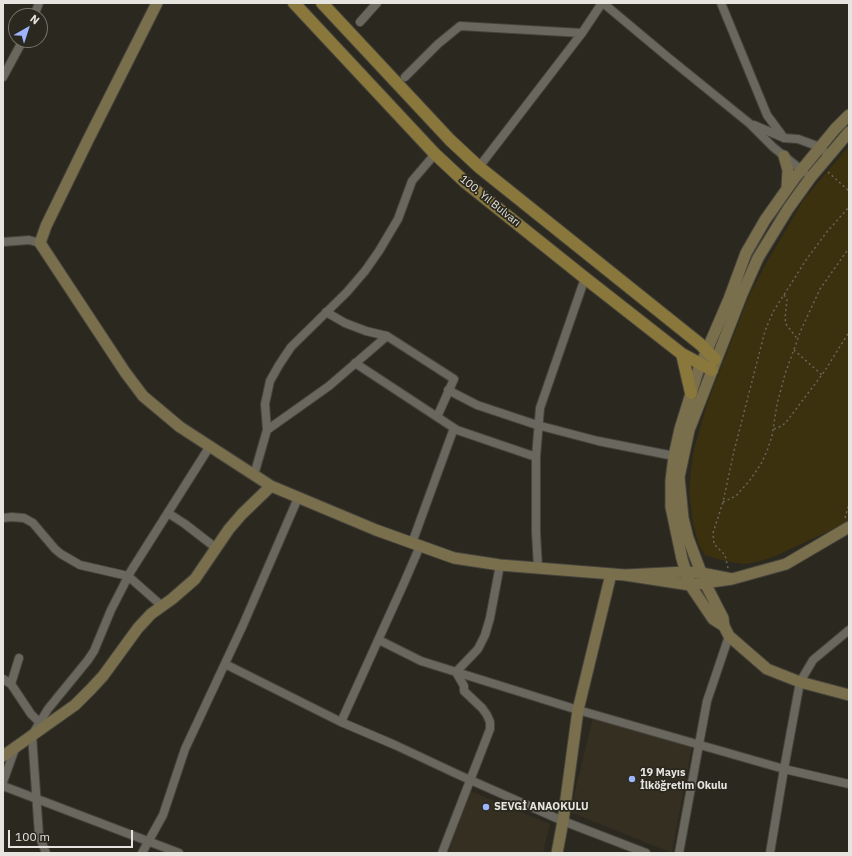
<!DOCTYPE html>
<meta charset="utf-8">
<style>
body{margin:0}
#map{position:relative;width:852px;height:856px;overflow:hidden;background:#2a281f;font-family:"IBM Plex Sans",sans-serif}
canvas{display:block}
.frame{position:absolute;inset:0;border:4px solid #e5e4de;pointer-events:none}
.north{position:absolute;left:8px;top:8px;width:40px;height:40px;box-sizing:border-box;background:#2a281f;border:1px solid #75736b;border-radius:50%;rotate:39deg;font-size:11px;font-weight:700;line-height:16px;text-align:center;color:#e5e4de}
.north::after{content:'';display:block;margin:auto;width:14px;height:18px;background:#9eb4fd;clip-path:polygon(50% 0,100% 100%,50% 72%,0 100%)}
.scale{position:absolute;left:8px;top:830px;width:125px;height:18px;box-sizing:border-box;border:2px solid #e5e4de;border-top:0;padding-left:5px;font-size:12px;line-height:14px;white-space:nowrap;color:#e5e4de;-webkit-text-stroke:3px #2a281f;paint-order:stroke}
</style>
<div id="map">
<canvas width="852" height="856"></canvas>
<div class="frame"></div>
<div class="north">N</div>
<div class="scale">100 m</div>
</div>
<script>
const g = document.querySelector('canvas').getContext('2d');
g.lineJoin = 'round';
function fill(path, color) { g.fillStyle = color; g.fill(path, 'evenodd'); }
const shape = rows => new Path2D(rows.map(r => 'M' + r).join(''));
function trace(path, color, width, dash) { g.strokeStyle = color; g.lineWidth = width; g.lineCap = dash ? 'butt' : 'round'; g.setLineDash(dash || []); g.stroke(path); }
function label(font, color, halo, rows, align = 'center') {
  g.font = font + ' "IBM Plex Sans",sans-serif'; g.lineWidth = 3.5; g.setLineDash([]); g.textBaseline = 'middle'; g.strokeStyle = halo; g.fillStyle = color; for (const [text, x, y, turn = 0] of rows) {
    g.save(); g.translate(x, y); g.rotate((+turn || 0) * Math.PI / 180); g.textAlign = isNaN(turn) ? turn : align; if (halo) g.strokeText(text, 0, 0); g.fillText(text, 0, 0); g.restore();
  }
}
const built = shape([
 [593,717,692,745,672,853,570,812],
 [468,790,550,824,543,853,448,853]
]);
const green = shape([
 [849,146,849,522,773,557,757,562,743,564,721,560,705,555,699,545,693,524,689,490,693,453,707,404,748,298,765,265,804,199]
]);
const path = shape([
 [828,172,849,191],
 [784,295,787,300,785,318,786,324,798,340],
 [794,350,822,375],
 [774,429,782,426,787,421,824,372,849,332],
 [723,502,736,496,750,480,761,464,767,451,772,436,777,404,785,374,801,330,820,289,849,248],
 [845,518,849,504],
 [728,568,725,555,714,544,713,533,723,502,734,451,765,331,773,312,806,260,826,233,849,207]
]);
const street = shape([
 [603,3,670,59,749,123,773,147,804,172],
 [721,3,767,115,784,138],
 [34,16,39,3],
 [360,22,377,3],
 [3,77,23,40],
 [405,77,438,44,460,26,582,33],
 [754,125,784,138,798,139,820,147,829,156],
 [479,167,582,33,602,3],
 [3,242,29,240,40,243],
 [326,312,345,323,366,331,387,336,454,379,437,417],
 [355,363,457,430,536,457],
 [448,390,477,405,537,425,598,441,674,456],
 [267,430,329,386,387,336],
 [254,475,267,430,265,404,270,381,279,365,291,347,347,292,365,271,379,251,398,219,412,181,435,154],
 [168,513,185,524,216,548],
 [3,518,12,517,24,518,33,523,55,549,61,554,80,565,128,576,162,606],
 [412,543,454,428],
 [538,568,536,532,536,457,540,408,585,278],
 [379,640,421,661,578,710,784,769,849,784],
 [225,664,341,722,395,745,459,775,563,821,646,853],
 [3,679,11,684,31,714,39,722],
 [11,684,19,658],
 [341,722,404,583,420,546],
 [3,782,16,746],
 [3,786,179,853],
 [46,853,39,835,32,735,48,709,88,660,94,651,111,610,131,571,210,446],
 [142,853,163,815,185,749,243,625,298,498],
 [442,853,490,729,490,722,487,715,482,708,464,691,464,686,456,672,478,649,485,635,490,618,500,565],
 [679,853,707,701,729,636],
 [770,853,784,769,800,682,813,660,849,630]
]);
const secondary = shape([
 [157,3,88,140,46,226,40,243,125,372,143,396,180,427,271,486,376,530,454,558,500,565,625,575],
 [849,132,811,177,788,209,758,258,742,294,689,430,679,477,683,518,688,538,705,583,723,618,724,626,729,636,767,669,800,682,849,695],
 [784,156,788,170,787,188],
 [686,572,701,573,732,579,690,585,625,575,686,572],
 [732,579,786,564,849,527],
 [724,626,713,619,690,585,682,559,671,507,671,481,674,456,680,429,698,371,729,299,746,253,765,220,794,179,835,129,849,115],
 [3,756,75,705,91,689,103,676,138,628,151,614,172,599,195,579,229,529,242,514,271,486],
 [557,853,563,821,578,710,611,574]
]);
const primary = shape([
 [294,3,435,154,465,182,585,278,682,354,712,370],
 [322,3,450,140,479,167,700,344,715,359],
 [682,354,691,393]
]);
const markers = [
 [632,779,4,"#9eb4fd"],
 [486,807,4,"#9eb4fd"]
];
const streetNames = [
 ["100. Yıl Bulvarı",490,201,39]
];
const poiNames = [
 ["19 Mayıs",640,773],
 ["İlköğretim Okulu",640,786],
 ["SEVGİ ANAOKULU",494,807]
];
fill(built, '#342f21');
fill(green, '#3c310f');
trace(street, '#45433c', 10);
trace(secondary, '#45433c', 13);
trace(primary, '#45433c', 14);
trace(path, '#67655d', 1.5, [2, 3]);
trace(street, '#6a675e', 8);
trace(secondary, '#796f4c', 11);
trace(primary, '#89773b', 12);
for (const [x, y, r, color] of markers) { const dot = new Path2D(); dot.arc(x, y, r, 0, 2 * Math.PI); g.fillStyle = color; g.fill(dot); trace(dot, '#2a281f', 1.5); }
label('11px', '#e5e4de', '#2a281f', streetNames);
label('bold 11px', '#e5e4de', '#2a281f', poiNames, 'left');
</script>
